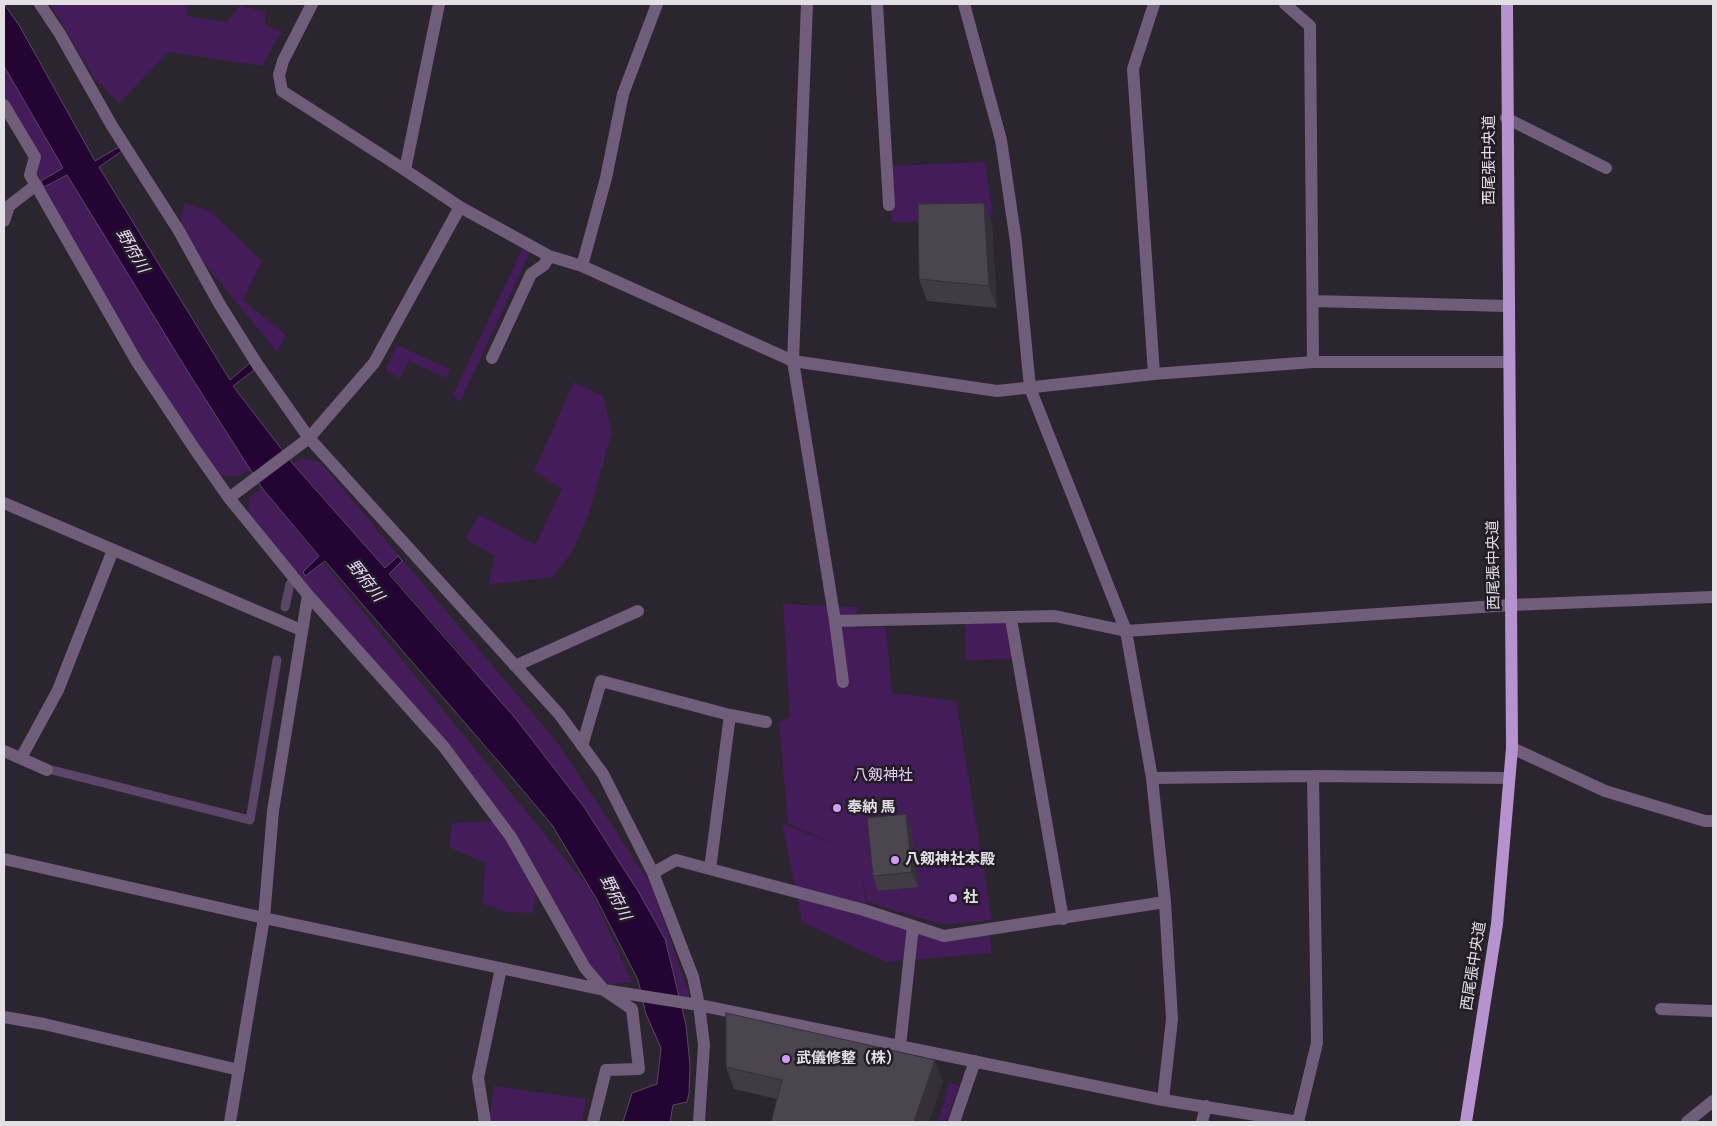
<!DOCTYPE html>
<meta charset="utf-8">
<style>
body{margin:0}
#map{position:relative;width:1717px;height:1126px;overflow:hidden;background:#2b252f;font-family:"Archivo Narrow",sans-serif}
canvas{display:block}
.frame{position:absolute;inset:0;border:5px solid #e2dfe5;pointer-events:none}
</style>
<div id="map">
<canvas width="1717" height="1126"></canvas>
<div class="frame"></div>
</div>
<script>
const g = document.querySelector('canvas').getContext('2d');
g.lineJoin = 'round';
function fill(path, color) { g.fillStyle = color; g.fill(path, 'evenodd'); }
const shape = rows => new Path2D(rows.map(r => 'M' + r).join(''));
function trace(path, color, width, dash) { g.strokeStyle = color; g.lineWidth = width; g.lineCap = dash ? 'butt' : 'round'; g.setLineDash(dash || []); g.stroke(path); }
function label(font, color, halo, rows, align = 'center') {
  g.font = font + ' "Archivo Narrow","Noto Sans JP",sans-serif'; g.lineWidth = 5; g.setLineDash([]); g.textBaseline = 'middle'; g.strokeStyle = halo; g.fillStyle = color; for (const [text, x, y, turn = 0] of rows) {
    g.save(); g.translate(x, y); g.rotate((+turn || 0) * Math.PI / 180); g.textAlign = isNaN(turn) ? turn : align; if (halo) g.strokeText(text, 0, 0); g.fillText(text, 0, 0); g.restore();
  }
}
const green = shape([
 [50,4,188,4,187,16,227,22,240,5,265,12,265,25,282,31,262,66,169,52,119,103,95,79],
 [4,66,63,169,41,181,45,187,67,175,190,375,251,469,237,477,218,475,156,381,34,176,38,159,4,97],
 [985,162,993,215,988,222,892,222,886,166],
 [184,203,211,212,262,261,243,300,286,335,277,352,179,232],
 [525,243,532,248,460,402,453,395],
 [397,345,450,369,446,378,409,361,400,378,385,371],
 [574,382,603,396,612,432,589,513,572,552,553,577,488,585,495,556,465,538,480,515,535,545,562,489,534,471],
 [301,458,320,462,557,742,652,886,690,997,680,995,665,939,584,807,456,648,293,464],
 [262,488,591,891,632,982,600,985,538,886,533,913,507,912,483,904,485,863,449,847,452,823,499,821,248,512,249,497],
 [783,604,857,607,855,628,886,627,892,693,956,701,992,920,944,925,867,902,862,876,867,911,944,936,989,930,992,953,886,962,802,922,782,823,838,846,788,823,779,722,790,718],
 [1011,619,1012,659,966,660,965,620],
 [949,1083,959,1085,946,1122,938,1122],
 [494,1086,586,1099,582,1122,489,1122]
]);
const water = shape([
 [4,4,19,25,95,161,119,147,122,151,99,167,230,380,250,363,254,370,233,386,293,464,385,568,398,556,402,561,389,574,516,719,584,807,638,891,665,939,686,1025,690,1065,689,1093,687,1102,673,1105,670,1122,623,1122,632,1093,657,1084,661,1048,646,1014,638,980,596,898,552,825,510,775,325,561,305,576,303,572,319,556,262,488,190,375,67,175,44,187,41,181,63,168,4,66,4,4]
]);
const stream = shape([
 [285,607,290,584],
 [52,770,250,820,277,660]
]);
const lane = shape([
 [1661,1009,1713,1011]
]);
const street = shape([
 [40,4,60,34,112,126,179,231,220,305,257,364,309,438,559,714,603,774,653,873,693,977,699,1005,704,1045,699,1122],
 [312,4,283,61,279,75,282,91,405,170],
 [439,4,405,170,460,207,549,256,582,266,793,361,997,391,1154,374,1313,362,1508,362],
 [807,4,793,361,835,621,843,682],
 [877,4,889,205],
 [964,4,1001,140,1016,242,1030,388,1126,631,1152,778,1165,902,1172,1019,1163,1100],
 [1154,4,1133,69,1154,374],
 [1285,4,1310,26,1313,362],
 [4,105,35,157,30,175,137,362,194,448,229,498,308,595,444,747,511,837,585,968,604,990,632,1009,639,1069,606,1070,593,1122],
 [1506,118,1606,168],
 [4,221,9,206,36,185],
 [582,266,606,178,623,94,657,4],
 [1313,301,1507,306],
 [492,358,531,274,544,265,549,256],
 [229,498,309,438,374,363,460,207],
 [4,503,301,630],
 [1011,619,1063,919],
 [835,621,1055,616,1126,631,1511,605,1713,597],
 [515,666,638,611],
 [582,746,601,681,730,715,766,722],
 [1512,748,1605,791,1705,821,1713,821],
 [4,751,47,770],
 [21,758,58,690,113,550],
 [1152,778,1313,776,1509,778],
 [4,859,264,918,604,990,699,1005,1163,1100,1299,1122],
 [710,869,730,715],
 [653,873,676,860,864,910,944,936,1165,902],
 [4,1017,44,1024,239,1070],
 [900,1046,913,926],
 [230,1122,264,918,273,811,308,595],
 [485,1122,478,1078,501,968],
 [954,1122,975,1061],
 [1202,1122,1206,1106],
 [1298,1122,1317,1043,1313,776],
 [1687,1122,1713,1101]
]);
const primary = shape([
 [1466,1122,1497,924,1512,748,1507,4]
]);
const wall = shape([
 [984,203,992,225,997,308,927,301,919,279],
 [906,814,911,829,918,887,878,891,873,876],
 [726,1067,943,1082,777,1099,734,1089]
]);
const shadedWall = shape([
 [984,203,992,225,997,308,989,286],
 [906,814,911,829,918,887,912,872],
 [935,1060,943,1082,929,1122,914,1122]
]);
const building = shape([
 [984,203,989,286,919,279,918,204,984,203],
 [906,814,912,872,873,876,867,818,906,814],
 [726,1013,935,1060,914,1122,771,1122,782,1080,726,1067,726,1013]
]);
const markers = [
 [837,808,5,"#d59bfa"],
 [895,860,5,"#d59bfa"],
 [953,898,5,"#d59bfa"],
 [786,1059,5,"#d59bfa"]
];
const streetNames = [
 ["西尾張中央道",1490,160,-90],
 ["西尾張中央道",1494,565,-91],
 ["西尾張中央道",1474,966,-81]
];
const parkNames = [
 ["八剱神社",883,776]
];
const poiNames = [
 ["奉納 馬",847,808],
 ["八剱神社本殿",905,860],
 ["社",963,898],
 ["武儀修整（株）",796,1059]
];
const waterNames = [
 ["野府川",132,251,60],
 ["野府川",365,581,52],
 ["野府川",615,898,63]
];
fill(green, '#441c59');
fill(water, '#230432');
trace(water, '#5c4668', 1);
trace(stream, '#5c4668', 9);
trace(lane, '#6f5d7a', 12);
trace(street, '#6f5d7a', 12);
trace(primary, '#b692ce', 12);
fill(wall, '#403b45');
fill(shadedWall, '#343038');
fill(building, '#4b4550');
trace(building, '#343038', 1);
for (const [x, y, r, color] of markers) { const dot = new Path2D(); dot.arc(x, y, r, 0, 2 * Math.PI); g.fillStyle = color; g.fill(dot); trace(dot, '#211c25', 2); }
label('15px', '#e2dfe5', '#211c25', streetNames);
label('15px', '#e5cff5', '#211c25', parkNames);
label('bold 15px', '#e2dfe5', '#211c25', poiNames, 'left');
label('italic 16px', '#efd9ff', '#211c25', waterNames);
</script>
